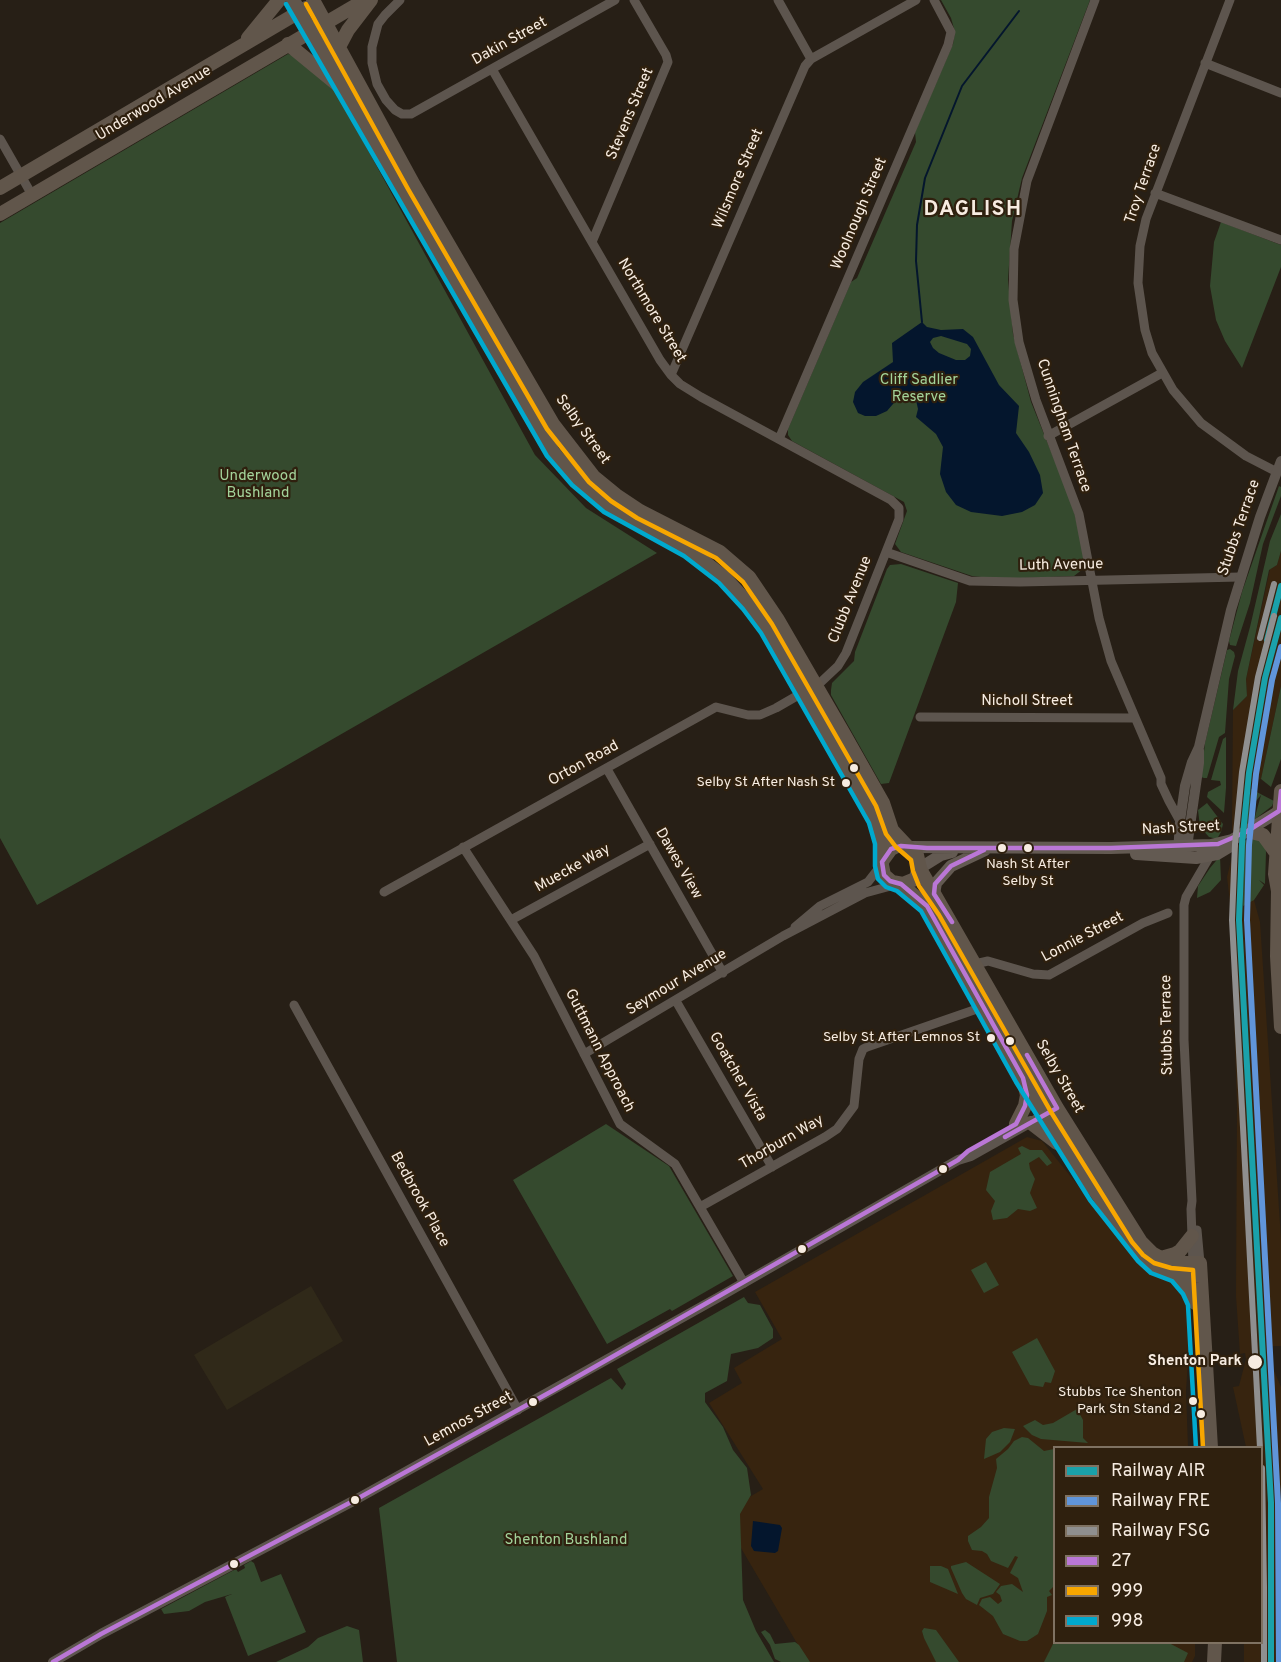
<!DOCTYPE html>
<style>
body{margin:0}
#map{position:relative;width:1281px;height:1662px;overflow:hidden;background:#271f16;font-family:Overpass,sans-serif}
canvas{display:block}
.legend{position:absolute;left:1053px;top:1446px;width:210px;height:198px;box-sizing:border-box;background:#2f200e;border:2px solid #7f7262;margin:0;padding:8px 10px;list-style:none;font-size:18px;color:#f7ece1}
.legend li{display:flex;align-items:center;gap:12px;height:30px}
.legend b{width:30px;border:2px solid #7f7262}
</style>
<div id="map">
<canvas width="1281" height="1662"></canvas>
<ul class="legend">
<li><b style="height:8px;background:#1aa1aa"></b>Railway AIR</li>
<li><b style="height:8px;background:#6095da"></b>Railway FRE</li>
<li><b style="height:8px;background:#8f8f8f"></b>Railway FSG</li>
<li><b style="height:8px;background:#ba77d6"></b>27</li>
<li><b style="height:8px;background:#f7a600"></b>999</li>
<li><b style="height:8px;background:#00a9ce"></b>998</li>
</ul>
</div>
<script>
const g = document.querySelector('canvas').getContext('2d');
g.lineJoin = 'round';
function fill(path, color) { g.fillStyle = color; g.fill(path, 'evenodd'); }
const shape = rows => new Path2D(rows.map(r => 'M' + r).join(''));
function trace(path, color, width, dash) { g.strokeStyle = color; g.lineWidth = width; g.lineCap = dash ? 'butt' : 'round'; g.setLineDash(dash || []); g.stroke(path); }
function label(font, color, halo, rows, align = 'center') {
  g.font = font + ' Overpass,sans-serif'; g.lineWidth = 4.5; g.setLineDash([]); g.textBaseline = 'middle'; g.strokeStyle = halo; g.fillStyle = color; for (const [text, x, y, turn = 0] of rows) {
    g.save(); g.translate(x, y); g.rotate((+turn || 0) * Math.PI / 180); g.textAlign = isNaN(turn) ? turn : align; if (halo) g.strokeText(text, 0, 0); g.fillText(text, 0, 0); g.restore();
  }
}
const industrial = shape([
 [311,1286,343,1341,227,1410,194,1355]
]);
const built = shape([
 [1281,551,1281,686,1261,779,1252,782,1251,789,1261,794,1256,801,1251,821,1235,832,1232,830,1233,710,1247,696,1246,679,1270,569,1277,565],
 [1244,841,1256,860,1256,878,1264,885,1254,900,1260,922,1281,1239,1281,1346,1270,1346,1267,1354,1281,1387,1281,1662,1244,1662,1244,1643,1262,1642,1262,1448,1246,1447,1233,1387,1239,1386,1246,1359,1245,1353,1240,1354,1236,1296,1237,1106,1230,903,1227,877,1234,848],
 [1027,1137,1042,1141,1136,1257,1181,1283,1191,1316,1186,1391,1188,1447,1054,1448,1054,1642,1195,1643,1195,1656,1192,1662,808,1662,721,1514,763,1489,709,1403,742,1383,734,1368,782,1339,755,1292]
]);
const green = shape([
 [941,0,1090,0,1022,178,1012,221,1008,280,1013,334,1031,402,1065,486,1075,515,1085,560,1083,569,1074,576,999,579,972,576,901,552,895,544,907,511,904,502,792,441,788,435,788,429,851,282,857,278,916,142,915,132,953,44,955,32,951,18],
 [288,54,299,57,336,92,535,455,586,508,657,553,277,771,37,905,0,838,0,223],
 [1221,222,1281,245,1281,267,1242,368,1225,341,1216,320,1210,286,1214,242],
 [1279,486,1281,487,1281,496,1263,544,1250,603,1236,646,1230,645,1229,641,1242,592],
 [1281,514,1281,551,1277,565,1269,570,1246,679,1247,696,1233,710,1238,671,1250,627,1270,541],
 [901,564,958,583,956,602,889,783,881,784,831,695,831,690,832,683,854,661,855,652,887,569,890,565],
 [1230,649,1234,652,1235,656,1229,679,1225,733,1219,737,1207,778,1204,778,1201,777,1205,743,1227,650],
 [1281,686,1281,759,1271,787,1261,779],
 [1226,737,1226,788,1224,813,1207,797,1208,792,1221,785,1220,781,1211,780,1223,739],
 [1251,789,1274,801,1272,806,1254,820,1261,795,1256,801,1251,821,1245,827],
 [1207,803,1223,824,1221,832,1217,839,1209,837,1200,827,1198,810],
 [1252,838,1262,840,1265,844,1266,852,1265,884,1259,880,1264,885,1254,900,1243,906,1244,841],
 [1220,856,1221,880,1210,892,1197,898,1198,886,1210,868],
 [606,1124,669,1166,733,1276,672,1311,670,1309,607,1344,513,1180],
 [1022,1146,1030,1150,1042,1150,1052,1163,1047,1166,1039,1157,1029,1163,1030,1169,1035,1179,1030,1193,1037,1208,1030,1211,1018,1209,1007,1218,993,1220,991,1211,995,1201,986,1190,990,1172,1021,1154,1018,1148],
 [986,1262,999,1285,984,1293,971,1270],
 [744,1297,748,1303,760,1305,773,1329,773,1338,758,1348,731,1354,727,1381,705,1393,705,1402,723,1427,733,1450,747,1468,751,1495,740,1514,743,1600,756,1631,774,1662,397,1662,379,1508,611,1378,622,1390,626,1384,617,1369],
 [1037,1338,1055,1371,1051,1383,1045,1382,1043,1387,1030,1385,1012,1352],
 [1077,1409,1083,1420,1083,1438,1088,1443,1041,1439,1032,1435,1023,1426,1035,1420,1043,1425,1053,1423],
 [1004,1428,1015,1429,1010,1442,1000,1452,984,1459,986,1439,992,1432],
 [1022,1437,1028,1438,1044,1451,1054,1449,1054,1586,1049,1591,1052,1595,1047,1597,1047,1611,1038,1634,1027,1641,1020,1641,1003,1634,993,1616,979,1605,982,1599,990,1597,998,1604,1002,1601,1000,1595,996,1592,1001,1586,1012,1584,1023,1592,1018,1578,1010,1573,1018,1557,1015,1556,1008,1568,991,1561,987,1554,982,1551,972,1550,968,1541,968,1536,981,1527,989,1518,989,1497,997,1468,996,1459,1008,1449,1014,1441],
 [251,1561,254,1563,261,1582,281,1574,306,1632,248,1656,225,1597,232,1594,205,1602,189,1611,164,1614,161,1609,236,1569,238,1572,245,1568,244,1565],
 [966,1562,1000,1584,993,1594,980,1598,977,1605,966,1599,962,1593,951,1568,951,1566],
 [930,1566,941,1566,948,1569,958,1594,930,1582],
 [347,1626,359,1630,363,1662,276,1662,308,1647,318,1638],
 [924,1628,936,1630,959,1662,936,1662,924,1638,922,1631],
 [765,1630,770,1634,775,1644,795,1642,799,1645,810,1662,781,1662,775,1659,770,1645,761,1632],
 [1054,1642,1169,1643,1188,1653,1184,1662,1044,1662]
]);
const water = shape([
 [922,322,927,327,941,330,963,329,973,337,999,385,1019,406,1016,433,1029,452,1040,475,1043,493,1035,505,1022,512,1002,516,971,512,956,505,946,492,940,474,943,447,936,434,916,417,918,409,916,400,909,397,899,397,887,411,876,416,865,416,858,413,853,402,855,392,863,382,893,362,892,343],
 [941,336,967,344,971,349,970,356,965,360,956,360,939,353,933,348,930,342,933,338],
 [753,1521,780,1525,782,1528,778,1551,775,1553,754,1551,751,1546]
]);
const stream = shape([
 [922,322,916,261,917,225,925,178,962,86,1019,11]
]);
const minor = shape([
 [400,0,385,15,378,24,372,47,372,63,377,84,386,100,395,110,402,114,411,114,615,0],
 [778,0,811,59],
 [1095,0,1027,181,1014,249,1013,300,1019,342,1036,400,1079,514,1099,618,1111,661,1161,778,1161,784,1169,801,1180,821],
 [1230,0,1146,219,1140,246,1138,283,1145,330,1152,353,1173,390,1201,423,1246,456,1277,472],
 [1205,63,1281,93],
 [0,139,32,195],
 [1155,193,1281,240],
 [592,242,668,62,666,55,634,0],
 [671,375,805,66,811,59,916,0],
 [1048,436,1162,373],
 [779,439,948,45,951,32,934,0],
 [886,552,970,581,1020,582,1240,577],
 [920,717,1134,718],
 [607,769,723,973],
 [463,847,534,956,620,1124,675,1164,744,1283],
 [384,892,716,707,748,715,760,715,776,708,821,682,838,666,846,653,899,519,899,508,891,500,701,397,680,384,671,375,660,360,492,69],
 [511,920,650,844],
 [795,927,820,906,868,882,882,864],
 [975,964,988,961,1033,974,1049,975,1143,923,1168,913],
 [676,1001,772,1167],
 [294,1005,518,1410],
 [584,1054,783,936,865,893,898,884],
 [700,1207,825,1137,837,1129,854,1106,859,1059,863,1049,867,1047,974,1010,986,1003],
 [1197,1230,1200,1263],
 [1193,1264,1191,1209,1192,1201,1184,1040,1184,905,1186,897,1210,856]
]);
const tertiary = shape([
 [1178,854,1180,821,1185,786,1192,762,1199,747,1231,610,1260,517,1281,461],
 [1186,854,1199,763,1199,750],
 [53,1662,101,1634,355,1500,719,1297,958,1160,971,1156,1051,1111]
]);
const secondary = shape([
 [909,847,1111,848,1211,845,1232,840,1281,810],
 [1136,854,1196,858,1217,854,1232,845],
 [920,868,941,855,952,852],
 [934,894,936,883,951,866,985,850]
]);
const primary = shape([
 [293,0,430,241,553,452,577,480,609,506,688,550,707,564,724,577,749,604,767,629,876,820,883,843,882,865,884,875,892,882,903,884,915,879,920,868,917,855,906,846,897,846,891,849,883,860],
 [313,0,414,185,553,424,594,477,616,495,640,511,720,552,749,577,778,620,844,734,883,803,892,830,908,847],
 [248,38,279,0],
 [288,44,338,85],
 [339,47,348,30,371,0],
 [0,188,306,8],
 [0,214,365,0],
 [1281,791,1275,874,1278,891,1277,956,1281,1027],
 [1255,833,1263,835,1276,853],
 [920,869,1057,1108,1141,1242,1152,1253,1161,1258,1181,1263,1200,1263,1211,1448],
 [901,884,928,908,1023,1078,1073,1160,1133,1244,1149,1262,1162,1270,1177,1275,1200,1276],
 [1031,1123,1057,1143],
 [1016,1124,1025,1106,1027,1095,1024,1083],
 [1161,1258,1175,1254,1180,1251,1192,1236],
 [1177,1275,1189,1290,1195,1303],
 [1214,1662,1215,1642]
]);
const bus1 = shape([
 [952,922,934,894,935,884,951,866,984,850],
 [1005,1137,1057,1108,1027,1055],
 [53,1662,101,1634,355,1500,554,1390,958,1160,968,1151,1016,1124,1025,1106,1027,1095,1023,1078,927,906,901,884,890,881,884,875,882,862,891,849,901,846,927,848,1111,848,1218,844,1246,832,1279,811,1281,791]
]);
const bus2 = shape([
 [306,4,408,189,547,429,589,482,611,501,637,518,716,558,743,582,772,624,876,806,886,834,896,847,911,860,913,871,919,886,939,915,1051,1112,1132,1242,1143,1255,1154,1263,1171,1268,1193,1270,1203,1448]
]);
const bus3 = shape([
 [286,4,547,456,572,485,604,512,684,556,719,583,743,609,761,633,869,823,875,844,875,866,878,879,886,887,897,891,921,911,1016,1082,1090,1200,1138,1261,1151,1273,1172,1281,1183,1294,1188,1305,1196,1448]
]);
const rail1 = shape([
 [1267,640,1281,586],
 [1271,1662,1271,1503,1239,920,1242,844,1249,773,1265,678,1281,618]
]);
const rail2 = shape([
 [1279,1662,1278,1503,1247,920,1249,845,1256,774,1272,680,1281,647]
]);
const rail3 = shape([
 [1260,638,1274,584],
 [1260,1448,1232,920,1235,844,1242,772,1258,677,1274,616],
 [1262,1468,1264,1587,1264,1662]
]);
const markers = [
 [854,768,5,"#f7ece1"],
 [846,783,5,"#f7ece1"],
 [1002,848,5,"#f7ece1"],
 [1028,848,5,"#f7ece1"],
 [991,1038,5,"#f7ece1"],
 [1010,1041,5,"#f7ece1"],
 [943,1169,5,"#f7ece1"],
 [802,1249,5,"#f7ece1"],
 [1255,1362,8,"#f7ece1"],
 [1193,1401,5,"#f7ece1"],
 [533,1402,5,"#f7ece1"],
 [1201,1414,5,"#f7ece1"],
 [355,1500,5,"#f7ece1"],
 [234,1564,5,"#f7ece1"]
];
const busNames = [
 ["Selby St After Nash St",835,783],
 ["Nash St After",1028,865,"center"],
 ["Selby St",1028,882,"center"],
 ["Selby St After Lemnos St",980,1038],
 ["Stubbs Tce Shenton",1182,1393],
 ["Park Stn Stand 2",1182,1410]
];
const streetNames = [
 ["Dakin Street",510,42,-29],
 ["Underwood Avenue",154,104,-31],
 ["Stevens Street",631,114,-67],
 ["Wilsmore Street",739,179,-67],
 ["Troy Terrace",1144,184,-71],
 ["Woolnough Street",860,214,-67],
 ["Northmore Street",651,311,59],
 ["Cunningham Terrace",1063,426,71],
 ["Selby Street",582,430,54],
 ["Stubbs Terrace",1240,528,-71],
 ["Luth Avenue",1061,566,-1],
 ["Clubb Avenue",851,600,-68],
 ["Nicholl Street",1027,702],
 ["Orton Road",584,764,-29],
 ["Nash Street",1181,829,-3],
 ["Dawes View",678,864,60],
 ["Muecke Way",573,869,-29],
 ["Lonnie Street",1083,938,-28],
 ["Seymour Avenue",677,983,-31],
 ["Stubbs Terrace",1168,1025,-91],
 ["Guttmann Approach",599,1051,63],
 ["Goatcher Vista",737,1077,60],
 ["Selby Street",1059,1077,60],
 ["Thorburn Way",782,1143,-30],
 ["Bedbrook Place",419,1200,61],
 ["Lemnos Street",469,1420,-29]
];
const parkNames = [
 ["Cliff Sadlier",919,381],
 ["Reserve",919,398],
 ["Underwood",258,477],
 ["Bushland",258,494],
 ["Shenton Bushland",566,1541]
];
const stopNames = [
 ["Shenton Park",1242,1362]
];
const districtNames = [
 ["DAGLISH",973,211]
];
fill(industrial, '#302919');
fill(built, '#37240f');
fill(green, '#354a2e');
fill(water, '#04162d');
trace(stream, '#04162d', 2);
trace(minor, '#5d554e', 9);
trace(tertiary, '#5d554e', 10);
trace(secondary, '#635a52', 12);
trace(primary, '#61564b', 14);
trace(bus1, '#ba77d6', 4.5);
trace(bus2, '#f7a600', 4.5);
trace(bus3, '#00a9ce', 4.5);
trace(rail1, '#1aa1aa', 6);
trace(rail2, '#6095da', 6);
trace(rail3, '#8f8f8f', 6);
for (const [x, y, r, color] of markers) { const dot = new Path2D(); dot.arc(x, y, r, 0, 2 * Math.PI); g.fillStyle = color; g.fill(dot); trace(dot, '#2f200e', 2); }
label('14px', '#f7ece1', '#2f200e', busNames, 'right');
label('15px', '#f7ece1', '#2f200e', streetNames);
label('15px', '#a3d39a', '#2f200e', parkNames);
label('bold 15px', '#f7ece1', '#2f200e', stopNames, 'right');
g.letterSpacing = '1.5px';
label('bold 21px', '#f7ece1', '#2f200e', districtNames);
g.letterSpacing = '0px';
</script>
